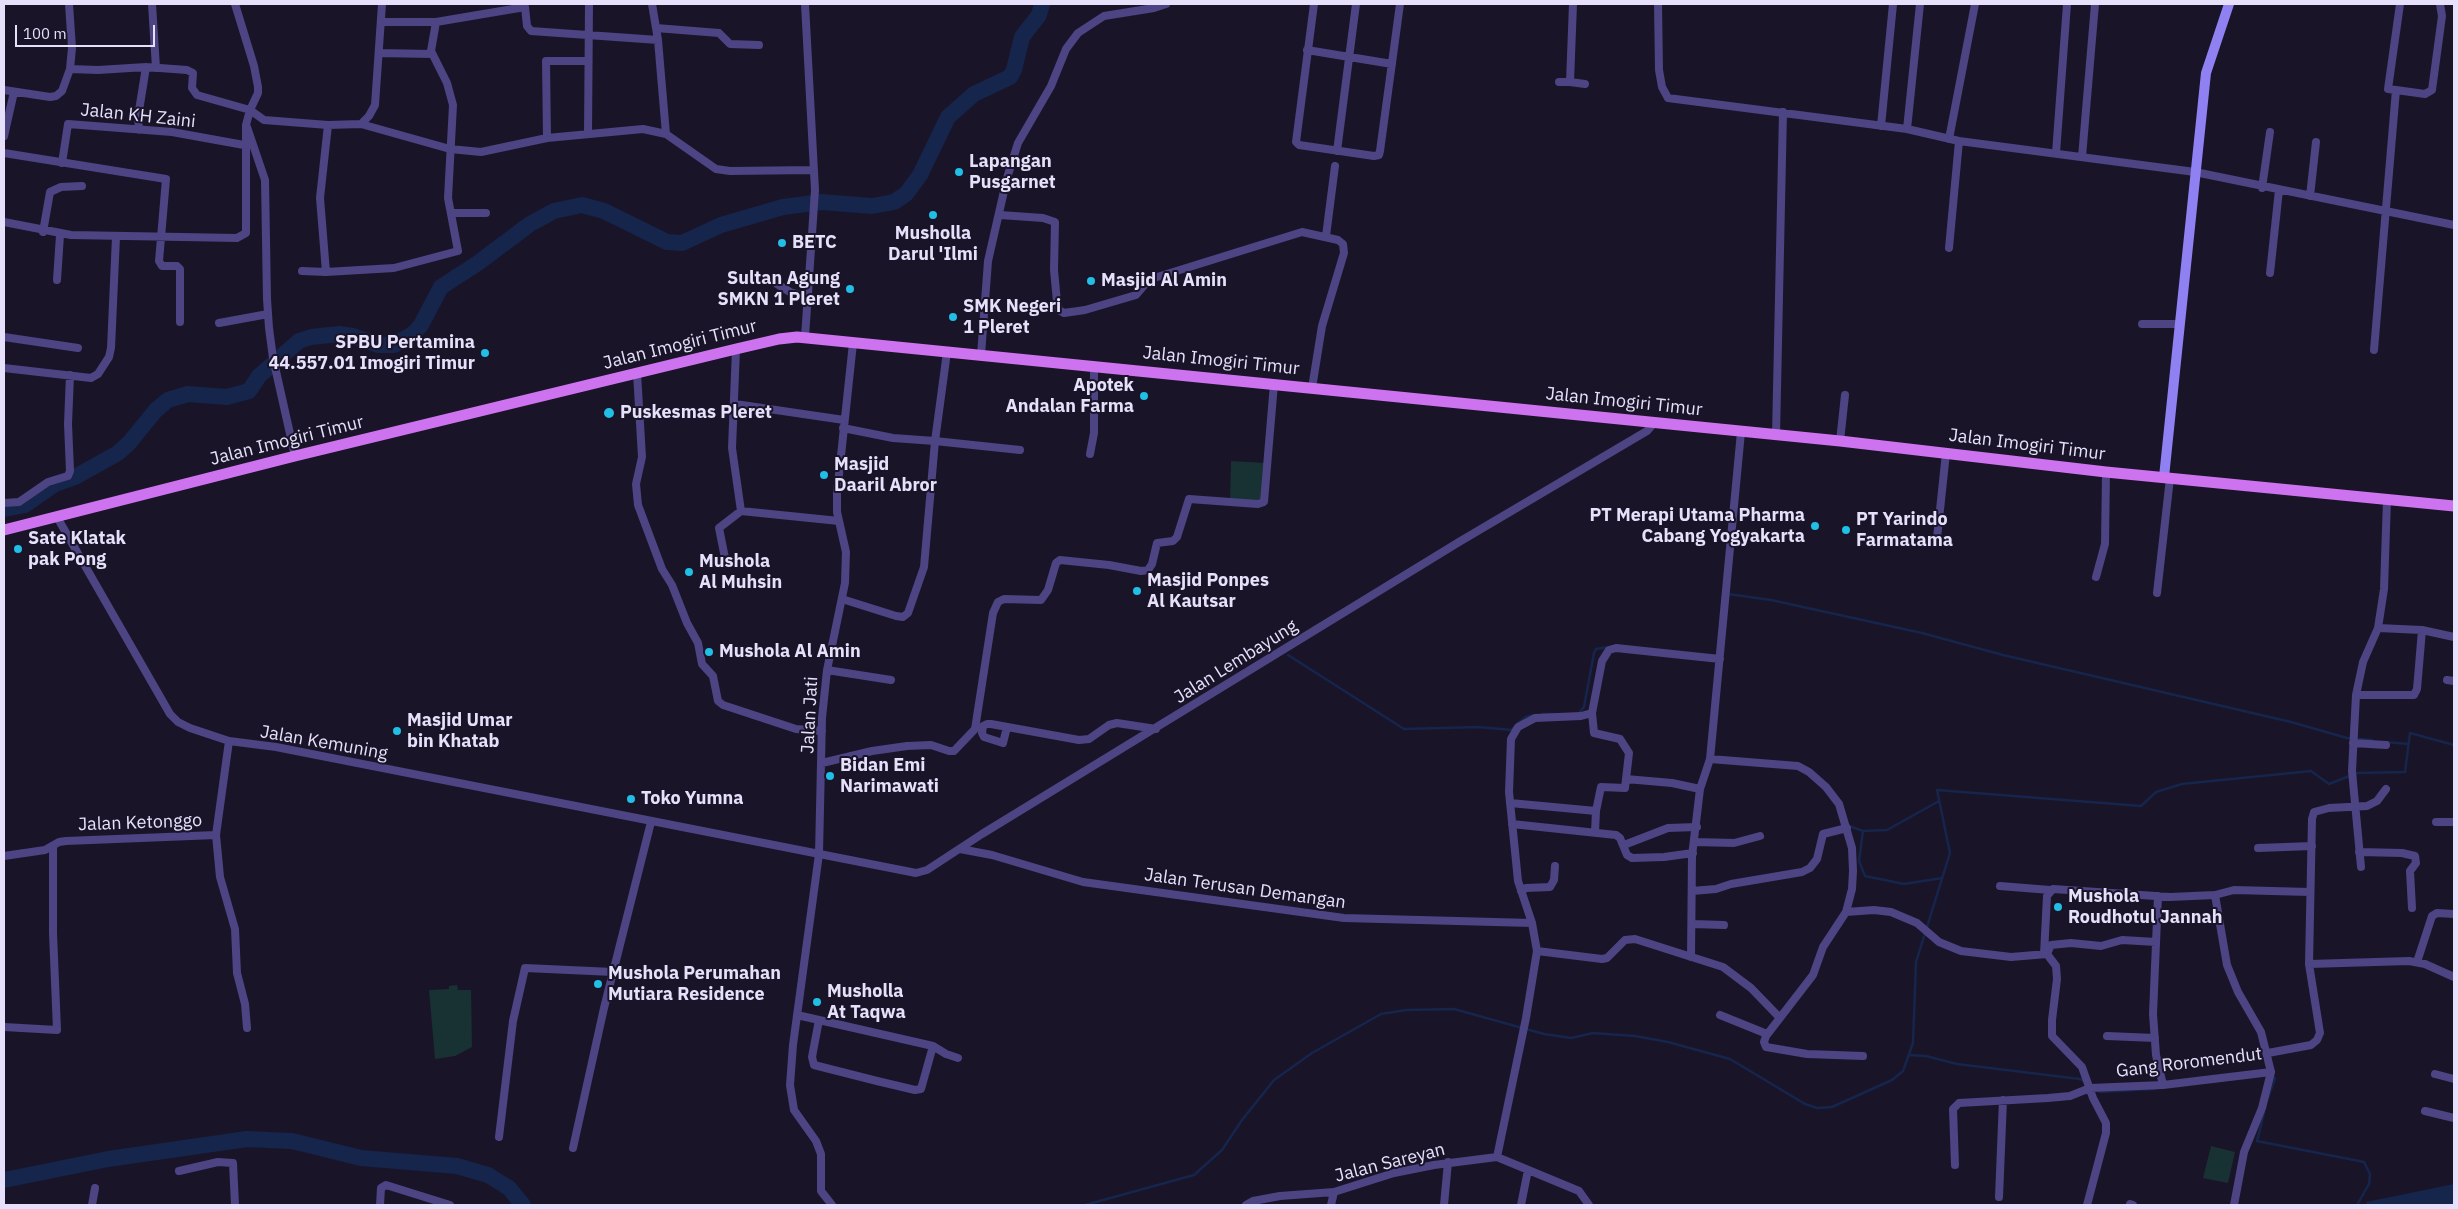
<!DOCTYPE html>
<style>
body{margin:0}
#map{position:relative;width:2458px;height:1209px;overflow:hidden;background:#1a1429;font-family:"IBM Plex Sans",sans-serif}
canvas{display:block}
.frame{position:absolute;inset:0;border:5px solid #e6e0fb;pointer-events:none}
.scale{position:absolute;left:15px;top:25px;width:140px;height:22px;box-sizing:border-box;border:2px solid #e6e0fb;border-top:0;padding-left:6px;font-size:15px;line-height:18px;white-space:nowrap;color:#e6e0fb;-webkit-text-stroke:4px #1a1429;paint-order:stroke}
</style>
<div id="map">
<canvas width="2458" height="1209"></canvas>
<div class="frame"></div>
<div class="scale">100 m</div>
</div>
<script>
const g = document.querySelector('canvas').getContext('2d');
g.lineJoin = 'round';
function fill(path, color) { g.fillStyle = color; g.fill(path, 'evenodd'); }
const shape = rows => new Path2D(rows.map(r => 'M' + r).join(''));
function trace(path, color, width, dash) { g.strokeStyle = color; g.lineWidth = width; g.lineCap = dash ? 'butt' : 'round'; g.setLineDash(dash || []); g.stroke(path); }
function label(font, color, halo, rows, align = 'center') {
  g.font = font + ' "IBM Plex Sans",sans-serif'; g.lineWidth = 4; g.setLineDash([]); g.textBaseline = 'middle'; g.strokeStyle = halo; g.fillStyle = color; for (const [text, x, y, turn = 0] of rows) {
    g.save(); g.translate(x, y); g.rotate((+turn || 0) * Math.PI / 180); g.textAlign = isNaN(turn) ? turn : align; if (halo) g.strokeText(text, 0, 0); g.fillText(text, 0, 0); g.restore();
  }
}
const green = shape([
 [1231,461,1266,463,1261,501,1230,499],
 [457,985,458,990,471,990,472,1047,455,1056,435,1059,429,990,449,989,449,986],
 [2211,1146,2235,1152,2228,1183,2203,1178]
]);
const water = shape([
 [2454,1184,2454,1205,2367,1205,2366,1202]
]);
const stream = shape([
 [1728,594,1771,600,1922,633,2003,655,2291,722,2347,738,2372,740],
 [1288,655,1404,729,1478,727,1512,730,1513,728],
 [1579,713,1584,707,1594,653,1596,649,1608,647],
 [1542,714,1554,714],
 [1517,724,1526,717,1534,715],
 [2385,742,2409,744],
 [1849,826,1863,831,1859,861,1865,876,1904,884,1942,878],
 [1863,831,1887,830,1939,801],
 [1909,1055,1926,1056,1957,1064,2080,1079,2084,1081],
 [2096,1090,2100,1092,2155,1089],
 [2268,1098,2275,1078,2272,1077],
 [2264,1113,2257,1141,2364,1162,2370,1174,2369,1184,2357,1205],
 [1085,1205,1194,1175,1222,1150,1242,1120,1274,1080,1312,1053,1381,1014,1406,1010,1454,1009,1544,1034,1571,1038,1593,1033,1635,1036,1668,1042,1730,1059,1805,1104,1817,1108,1832,1107,1892,1080,1903,1071,1913,1043,1916,962,1950,853,1937,790,2141,806,2156,792,2182,784,2311,771,2329,784,2357,773,2405,772,2410,733,2454,745]
]);
const river = shape([
 [4,509,25,505,55,484,75,477,118,453,129,443,156,410,168,400,188,394,227,397,249,391,259,376,299,341,311,337,339,334,353,336,378,345,394,345,413,334,421,325,441,287,478,263,530,224,554,211,582,205,604,211,667,242,682,243,721,225,783,207,821,202,872,206,894,202,906,194,920,175,948,117,974,94,1010,77,1014,70,1022,37,1039,15,1042,4],
 [4,1180,108,1159,247,1139,292,1141,361,1158,457,1166,488,1175,509,1188,523,1205]
]);
const street = shape([
 [152,4,156,68],
 [652,4,658,40,666,134],
 [805,4,815,190,805,337],
 [1314,4,1296,142,1299,145,1374,156,1379,155,1380,151,1400,4],
 [1573,4,1570,82,1585,84],
 [1658,4,1659,70,1662,87,1668,98,1907,129,1959,141,2195,172,2454,225],
 [381,22,436,22],
 [656,28,719,33,730,44,759,45],
 [1307,50,1392,64],
 [379,53,432,54],
 [70,69,98,70,146,67,187,70,193,73,192,88,197,95,250,110,264,120,328,125,361,124,450,149,481,152,547,138,643,129,666,134,716,169,730,171,814,170],
 [1559,82,1570,82],
 [4,90,50,97,56,96,62,91,70,69,72,48,69,4],
 [2396,90,2425,94,2432,90,2442,16,2440,4],
 [361,124,369,116,375,105,382,4],
 [1881,126,1893,4],
 [247,127,265,180,267,299,269,328,273,358,295,456],
 [1907,129,1920,4],
 [139,130,138,117,146,67],
 [588,134,589,4],
 [4,136,14,92],
 [547,138,546,61,588,61],
 [1949,139,1975,4],
 [1337,151,1356,4],
 [4,153,166,179,159,261,162,266,177,266,180,269,180,322],
 [2056,153,2067,4],
 [2082,157,2095,4],
 [62,163,68,124,172,132,244,145],
 [2262,188,2270,132],
 [2310,196,2316,142],
 [451,213,486,213],
 [1000,215,1043,218,1055,222,1054,270,1057,302,1059,310,1064,313,1085,310,1136,295,1148,281,1154,278,1302,232,1338,240,1343,244,1344,253,1322,326,1312,388],
 [4,222,71,235,237,238,246,233,246,125,250,110,258,93,258,87,254,66,235,4],
 [43,232,50,192,61,187,82,186],
 [1326,236,1335,166],
 [1949,248,1959,141],
 [302,271,326,272,394,268,458,251,448,198,453,105,447,83,431,51,436,22,525,7,527,26,531,31,658,40],
 [326,272,320,198,328,125],
 [2270,273,2279,190],
 [57,280,60,235],
 [777,284,790,292,808,297],
 [219,323,268,314],
 [2142,324,2179,324],
 [4,337,78,348],
 [736,349,732,448,741,511],
 [2374,350,2396,90,2388,89,2400,4],
 [981,355,988,261,1007,178,1018,143,1051,86,1066,49,1078,33,1104,16,1154,8,1166,4],
 [4,368,91,378,98,374,109,357,111,348,116,237],
 [637,373,642,457,636,484,638,505,662,569,672,585,687,623,698,643,702,664,713,676,718,701,723,705,796,729,822,731],
 [735,404,844,420],
 [843,428,893,438,935,441,947,352],
 [1741,432,1710,759,1798,766,1809,772,1826,787,1839,804,1852,848,1853,871,1852,889,1846,912,1823,947,1813,975,1766,1036,1764,1042,1766,1047,1807,1054,1863,1056],
 [1776,435,1783,112],
 [1840,441,1845,395],
 [1090,454,1094,433,1094,366],
 [4,503,19,502,48,482,68,476,70,471,68,424,70,375],
 [57,517,170,714,178,722,190,728,229,741,276,747,916,873,927,870,982,834,1459,542,1647,431,1654,423],
 [1937,538,1946,453],
 [725,558,719,528,741,511,839,521],
 [2096,577,2105,544,2106,472],
 [2157,593,2170,478],
 [842,599,896,616,903,617,908,613,924,567,935,441,1020,450],
 [2378,628,2422,630,2454,637],
 [827,670,891,680],
 [2447,680,2454,681],
 [2356,695,2414,695,2417,689,2422,630],
 [1592,713,1594,733,1620,739,1629,753,1626,779,1672,783,1700,789,1710,759],
 [1007,727,1003,743,984,737,982,733,983,726,987,724,991,724,1079,740,1089,739,1109,725,1117,723,1156,729],
 [2353,743,2386,745],
 [822,763,872,751,907,746,931,745,949,751,954,751,975,729,993,613,998,602,1004,599,1041,600,1048,590,1056,563,1060,560,1109,565,1141,571,1148,570,1152,564,1157,543,1173,541,1177,537,1189,499,1258,504,1264,502,1274,384],
 [1510,803,1596,811,1601,787,1625,788,1626,779],
 [2436,822,2454,822],
 [1512,824,1616,835,1620,838,1627,855,1632,858,1664,857,1693,853],
 [1595,832,1596,811],
 [216,835,220,877,235,929,237,973,245,1004,247,1028],
 [1695,842,1734,843,1760,836],
 [1624,845,1668,828,1697,827],
 [2258,848,2312,846],
 [960,849,992,855,1083,882,1344,918,1532,923],
 [2359,852,2402,853,2415,856,2416,863,2410,871,2412,908],
 [4,856,45,850,59,842,66,841,216,835,229,741],
 [2361,867,2352,771,2356,695,2363,662,2378,628,2384,589,2387,499],
 [2000,886,2050,890],
 [1521,891,1526,888,1550,887,1554,880,1555,866],
 [1692,891,1716,889,1731,884,1802,872,1810,868,1817,859,1823,834,1847,828],
 [2158,896,2153,1014,2156,1055,2163,1085],
 [1846,912,1874,910,1891,912,1917,923,1939,942,1961,951,2011,957,2047,954,2056,966,2057,979,2052,1020,2052,1036,2082,1067,2093,1098,2106,1123,2106,1133,2087,1205],
 [1693,924,1724,925],
 [1537,951,1602,959,1607,958,1625,940,1635,939,1723,967,1751,988,1780,1018],
 [2044,954,2047,896,2053,889,2170,897,2215,895,2234,890,2310,892],
 [2047,954,2051,945,2071,943,2101,946,2122,940,2156,942],
 [1691,957,1692,856,1700,789],
 [2417,962,2432,916,2437,913,2454,914],
 [2309,964,2409,961,2425,964,2454,977],
 [797,1015,933,1046,946,1054,958,1058],
 [1720,1015,1767,1034],
 [819,1020,812,1057,814,1065,877,1081,915,1090,921,1089,933,1046],
 [4,1027,57,1030,53,933,53,846],
 [2107,1036,2155,1038],
 [2268,1053,2311,1045,2317,1040,2320,1033,2309,964,2312,819,2314,812,2329,808,2367,806,2377,801,2386,789],
 [2435,1074,2454,1079],
 [2425,1111,2454,1118],
 [499,1137,513,1021,525,968,613,972],
 [573,1148,604,1008,651,822],
 [1497,1157,1526,1018,1537,951,1532,923,1518,881,1509,792,1511,739,1518,727,1535,718,1581,716,1592,713,1602,661,1609,650,1616,648,1720,659],
 [1955,1165,1953,1109,1959,1103,2048,1098,2070,1096,2090,1088,2163,1085,2271,1072,2261,1032,2238,992,2227,965,2215,895],
 [179,1171,218,1162,233,1163,235,1205],
 [1999,1197,2003,1100],
 [2130,1204,2133,1205],
 [92,1205,95,1188],
 [380,1205,381,1188,386,1185,450,1205],
 [832,1205,821,1191,821,1154,816,1141,794,1110,790,1085,793,1045,819,854,822,718,827,670,845,583,846,552,837,512,837,493,853,343],
 [1246,1205,1253,1201,1280,1196,1334,1192,1394,1173,1434,1165,1497,1157,1579,1191,1589,1205],
 [1331,1205,1334,1192],
 [1444,1205,1448,1162],
 [1521,1205,1528,1170],
 [2234,1205,2244,1152,2262,1108,2271,1072]
]);
const secondary = shape([
 [2164,477,2206,73,2229,4]
]);
const primary = shape([
 [4,530,295,456,736,349,779,339,797,337,1840,441,2106,472,2454,506]
]);
const markers = [
 [959,172,5,"#21bee6"],
 [933,215,5,"#21bee6"],
 [782,243,5,"#21bee6"],
 [1091,281,5,"#21bee6"],
 [850,289,5,"#21bee6"],
 [953,317,5,"#21bee6"],
 [485,353,5,"#21bee6"],
 [1144,396,5,"#21bee6"],
 [609,413,6,"#21bee6"],
 [824,475,5,"#21bee6"],
 [1815,526,5,"#21bee6"],
 [1846,530,5,"#21bee6"],
 [18,549,5,"#21bee6"],
 [689,572,5,"#21bee6"],
 [1137,591,5,"#21bee6"],
 [709,652,5,"#21bee6"],
 [397,731,5,"#21bee6"],
 [830,776,5,"#21bee6"],
 [631,799,5,"#21bee6"],
 [2058,907,5,"#21bee6"],
 [598,984,5,"#21bee6"],
 [817,1002,5,"#21bee6"]
];
const streetNames = [
 ["Jalan KH Zaini",138,116,6],
 ["Jalan Imogiri Timur",680,345,-14],
 ["Jalan Imogiri Timur",1221,361,6],
 ["Jalan Imogiri Timur",1624,402,6],
 ["Jalan Imogiri Timur",287,441,-14],
 ["Jalan Imogiri Timur",2027,445,7],
 ["Jalan Lembayung",1236,662,-32],
 ["Jalan Jati",810,715,-87],
 ["Jalan Kemuning",324,743,10],
 ["Jalan Ketonggo",140,823,-2],
 ["Jalan Terusan Demangan",1245,889,8],
 ["Gang Roromendut",2189,1063,-7],
 ["Jalan Sareyan",1390,1163,-14]
];
const poiNames = [
 ["Lapangan",969,162],
 ["Pusgarnet",969,183],
 ["Musholla",933,234,"center"],
 ["Darul 'Ilmi",933,255,"center"],
 ["BETC",792,243],
 ["Sultan Agung",840,279,"right"],
 ["SMKN 1 Pleret",840,300,"right"],
 ["Masjid Al Amin",1101,281],
 ["SMK Negeri",963,307],
 ["1 Pleret",963,328],
 ["SPBU Pertamina",475,343,"right"],
 ["44.557.01 Imogiri Timur",475,364,"right"],
 ["Apotek",1134,386,"right"],
 ["Andalan Farma",1134,407,"right"],
 ["Puskesmas Pleret",620,413],
 ["Masjid",834,465],
 ["Daaril Abror",834,486],
 ["PT Merapi Utama Pharma",1805,516,"right"],
 ["Cabang Yogyakarta",1805,537,"right"],
 ["PT Yarindo",1856,520],
 ["Farmatama",1856,541],
 ["Sate Klatak",28,539],
 ["pak Pong",28,560],
 ["Mushola",699,562],
 ["Al Muhsin",699,583],
 ["Masjid Ponpes",1147,581],
 ["Al Kautsar",1147,602],
 ["Mushola Al Amin",719,652],
 ["Masjid Umar",407,721],
 ["bin Khatab",407,742],
 ["Bidan Emi",840,766],
 ["Narimawati",840,787],
 ["Toko Yumna",641,799],
 ["Mushola",2068,897],
 ["Roudhotul Jannah",2068,918],
 ["Mushola Perumahan",608,974],
 ["Mutiara Residence",608,995],
 ["Musholla",827,992],
 ["At Taqwa",827,1013]
];
fill(green, '#183132');
fill(water, '#15254c');
trace(stream, '#15254c', 2.5);
trace(river, '#15254c', 16);
trace(street, '#4d4483', 8);
trace(secondary, '#8f81f1', 10);
trace(primary, '#ce73ef', 11);
for (const [x, y, r, color] of markers) { const dot = new Path2D(); dot.arc(x, y, r, 0, 2 * Math.PI); g.fillStyle = color; g.fill(dot); trace(dot, '#1a1429', 2); }
label('18px', '#e6e0fb', '#1a1429', streetNames);
label('bold 18px', '#e6e0fb', '#1a1429', poiNames, 'left');
</script>
